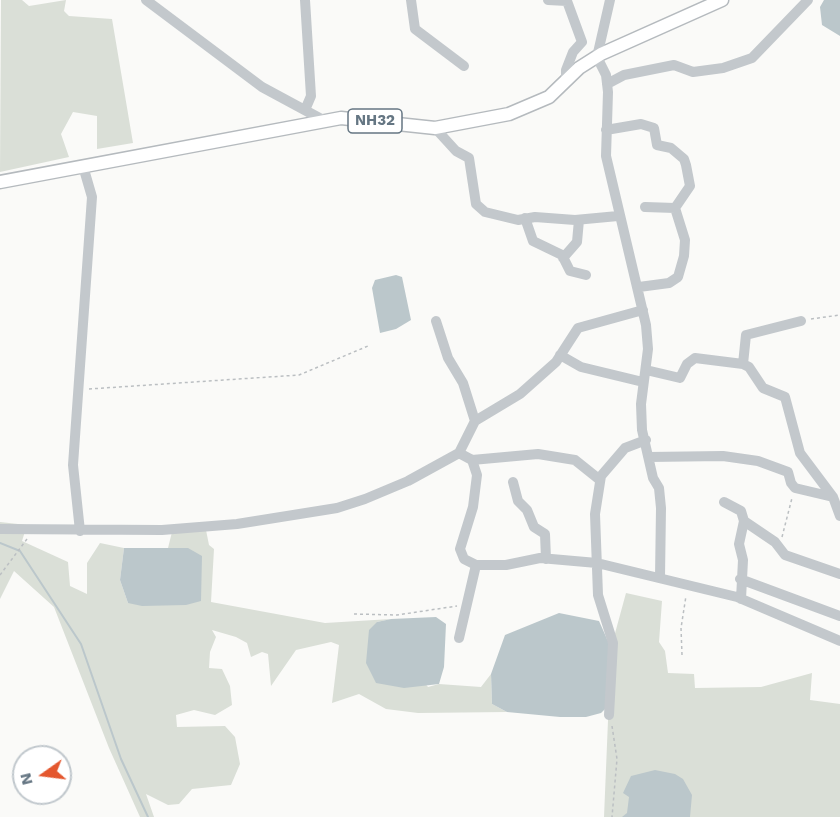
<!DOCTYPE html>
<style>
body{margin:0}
#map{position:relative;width:840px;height:817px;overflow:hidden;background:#fafaf8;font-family:"Work Sans",sans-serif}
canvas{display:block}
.north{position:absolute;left:12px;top:745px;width:60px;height:60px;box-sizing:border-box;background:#fff;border:2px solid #c1c8cd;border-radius:50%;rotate:256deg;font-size:16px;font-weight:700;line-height:24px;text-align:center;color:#657683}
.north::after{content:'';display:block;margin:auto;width:21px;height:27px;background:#e4572e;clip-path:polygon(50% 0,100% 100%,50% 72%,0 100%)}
</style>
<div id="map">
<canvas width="840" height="817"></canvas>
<div class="north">N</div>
</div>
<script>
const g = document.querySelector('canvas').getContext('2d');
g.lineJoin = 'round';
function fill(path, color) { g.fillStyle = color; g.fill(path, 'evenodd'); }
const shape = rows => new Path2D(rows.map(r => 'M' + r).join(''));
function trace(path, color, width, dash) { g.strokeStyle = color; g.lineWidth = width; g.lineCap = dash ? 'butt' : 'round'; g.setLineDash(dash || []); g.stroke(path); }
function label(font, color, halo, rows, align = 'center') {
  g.font = font + ' "Work Sans",sans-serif'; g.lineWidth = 6; g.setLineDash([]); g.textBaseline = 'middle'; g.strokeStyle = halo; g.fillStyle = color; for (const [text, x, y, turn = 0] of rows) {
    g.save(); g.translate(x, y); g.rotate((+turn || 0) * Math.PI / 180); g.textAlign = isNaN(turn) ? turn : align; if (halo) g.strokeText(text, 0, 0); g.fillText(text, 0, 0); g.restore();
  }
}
const green = shape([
 [1,0,22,0,29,6,66,0,64,11,69,16,112,19,133,143,97,149,97,116,73,112,61,134,69,157,0,172],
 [0,522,27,525,22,541,68,562,70,586,87,594,87,563,100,543,124,548,120,580,128,603,188,548,168,548,172,532,206,530,209,545,214,549,211,602,325,623,391,619,377,622,428,687,439,684,481,687,491,674,492,704,507,712,418,713,386,709,359,694,332,703,339,645,331,642,296,650,271,686,268,654,262,652,251,657,247,643,236,637,212,630,216,637,210,652,209,668,222,669,230,686,232,705,215,715,194,710,176,715,177,727,225,726,235,737,240,764,231,785,192,789,179,804,168,805,146,794,154,817,140,817,109,748,54,607,14,571,0,599],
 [626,593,662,601,659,642,665,651,668,673,694,674,695,688,761,687,812,673,810,700,840,704,840,817,604,817,611,648]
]);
const water = shape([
 [824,0,840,0,840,36,822,25,820,7],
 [396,275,402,277,411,320,396,329,380,333,372,288,375,280],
 [124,548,188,548,202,556,201,601,186,605,142,606,128,603,120,580],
 [559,613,599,621,611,648,607,707,601,713,586,717,560,717,507,712,492,704,491,674,505,635],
 [436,617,446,624,444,667,439,684,404,688,376,683,366,663,369,630,377,622,391,619],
 [655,770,675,774,683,779,692,795,690,817,622,817,627,813,629,797,623,793,631,776]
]);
const stream = shape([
 [0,543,20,551,81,644,121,759,148,817]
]);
const path = shape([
 [811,319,840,315],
 [89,389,299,375,368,346],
 [782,537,792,498],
 [0,575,27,539],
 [354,614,397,615,457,606],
 [682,655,681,628,686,596],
 [612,726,617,759,612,817]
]);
const minor = shape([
 [146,0,262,87,325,121],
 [305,0,311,96,305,110],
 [411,0,415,29,464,66],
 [548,0,567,1,582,42,573,52,566,70,566,81],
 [610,0,597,57,606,75,608,92,606,156,646,325,648,349,641,404,642,430,653,478,659,488,661,508,660,577],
 [607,84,624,75,674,65,693,72,723,68,752,58,808,0],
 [435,128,456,151,469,158,476,204,485,212,518,220,535,217,575,220,618,216],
 [606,130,641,124,654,128,657,145,671,148,684,159,686,165,690,186,675,208,685,240,684,256,678,277,669,283,639,287],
 [645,207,675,208],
 [525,218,533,241,562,255,570,271,586,275],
 [563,258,577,242,579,220],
 [436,321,448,358,463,383,475,421],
 [560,355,581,367,643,382],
 [743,364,746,335,801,321],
 [646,370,680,378,687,364,695,358,743,364,749,367,763,388,785,397,800,453,833,497,840,516],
 [459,453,472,460,477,475,473,507,460,549,464,559,476,565,459,638],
 [649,457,723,456,758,461,788,472,791,483,795,488,833,497],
 [472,460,538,454,575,460,600,480],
 [513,482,518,501,527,510,534,527,545,534,546,559],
 [724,502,741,511,744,521,775,542,785,555,840,574],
 [0,529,162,530,237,524,337,508,365,499,408,481,459,453,475,421,520,394,556,362,578,328,643,310],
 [80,531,73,465,92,197,83,166],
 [476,565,506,565,540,558,597,563,737,597,840,641],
 [740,579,840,616],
 [741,599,743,560,739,544,744,521],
 [609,715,613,643,598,595,595,514,601,476,625,448,646,440]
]);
const major = shape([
 [0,182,341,118,435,128,509,114,549,97,579,68,601,54,722,0]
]);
const shields = [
 [375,121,54]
];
const shieldNames = [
 ["NH32",375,121]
];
fill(green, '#dadfd7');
fill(water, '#bbc7cb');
trace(stream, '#bbc7cb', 2);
trace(major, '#b5babe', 15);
trace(path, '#bbbfc2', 1.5, [3, 3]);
trace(minor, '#c3c8cc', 10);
trace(major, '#fff', 12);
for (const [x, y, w] of shields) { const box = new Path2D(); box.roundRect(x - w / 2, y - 12, w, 24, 4.5); g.fillStyle = '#fff'; g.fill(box); trace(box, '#657683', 1.5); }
label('bold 15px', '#657683', null, shieldNames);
</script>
